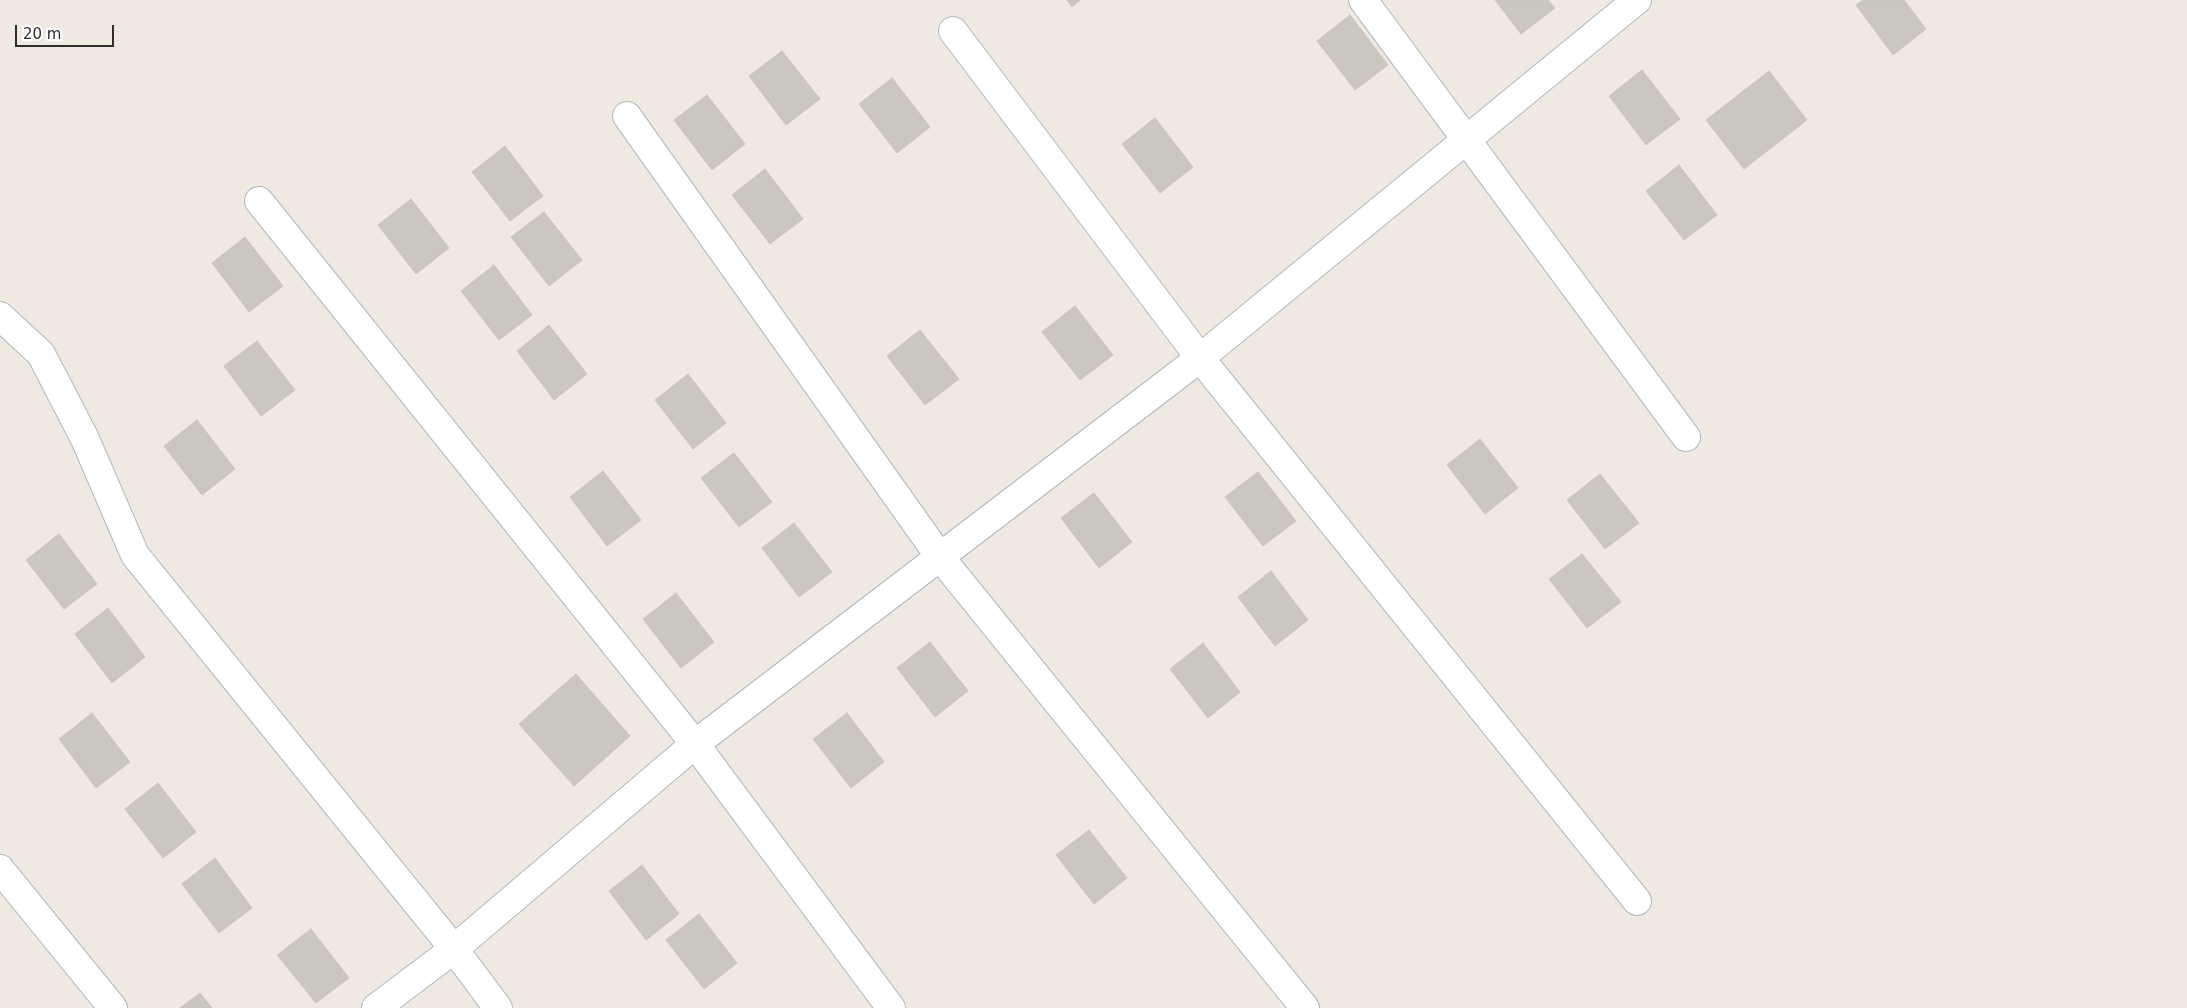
<!DOCTYPE html>
<style>
body{margin:0}
#map{position:relative;width:2187px;height:1008px;overflow:hidden;background:#efe9e1;font-family:"DejaVu Sans",sans-serif}
canvas{display:block}
.scale{position:absolute;left:15px;top:25px;width:99px;height:22px;box-sizing:border-box;border:2px solid #2e2e2e;border-top:0;padding-left:6px;font-size:15px;line-height:18px;white-space:nowrap;color:#2e2e2e;-webkit-text-stroke:4px #fff;paint-order:stroke}
</style>
<div id="map">
<canvas width="2187" height="1008"></canvas>
<div class="scale">20 m</div>
</div>
<script>
const g = document.querySelector('canvas').getContext('2d');
g.lineJoin = 'round';
function fill(path, color) { g.fillStyle = color; g.fill(path, 'evenodd'); }
const shape = rows => new Path2D(rows.map(r => 'M' + r).join(''));
function trace(path, color, width, dash) { g.strokeStyle = color; g.lineWidth = width; g.lineCap = dash ? 'butt' : 'round'; g.setLineDash(dash || []); g.stroke(path); }
const building = shape([
 [1067,0,1080,0,1072,7,1067,0],
 [1495,0,1548,0,1555,8,1521,34,1495,0],
 [1863,0,1904,0,1926,29,1893,55,1856,5,1863,0],
 [1350,15,1388,65,1355,90,1317,41,1350,15],
 [782,51,820,99,786,125,749,76,782,51],
 [1642,70,1680,119,1646,145,1609,96,1642,70],
 [1769,71,1807,120,1744,169,1706,120,1769,71],
 [892,78,930,127,897,153,859,104,892,78],
 [707,95,745,144,712,170,674,120,707,95],
 [1155,118,1193,167,1160,193,1122,144,1155,118],
 [505,146,543,196,510,221,472,172,505,146],
 [1679,165,1717,215,1684,240,1646,191,1679,165],
 [765,169,803,219,770,244,732,195,765,169],
 [411,199,449,248,416,274,378,225,411,199],
 [544,212,582,260,549,286,511,237,544,212],
 [245,237,283,286,249,312,212,263,245,237],
 [494,265,532,315,499,340,461,291,494,265],
 [1075,306,1113,355,1080,380,1042,332,1075,306],
 [549,325,587,374,554,400,517,351,549,325],
 [920,330,959,379,925,405,887,356,920,330],
 [257,341,295,390,261,416,224,366,257,341],
 [688,374,726,423,693,449,655,400,688,374],
 [197,420,235,469,202,495,164,446,197,420],
 [1480,439,1518,488,1485,514,1447,465,1480,439],
 [734,453,772,502,739,527,701,478,734,453],
 [603,471,641,520,607,546,570,497,603,471],
 [1258,472,1296,521,1263,546,1225,497,1258,472],
 [1600,474,1639,523,1605,549,1567,500,1600,474],
 [1094,493,1132,542,1099,568,1061,518,1094,493],
 [794,523,832,572,799,597,762,548,794,523],
 [59,534,97,584,64,609,26,560,59,534],
 [1582,554,1621,602,1587,628,1549,579,1582,554],
 [1271,571,1308,620,1275,646,1238,597,1271,571],
 [676,593,714,642,681,668,643,619,676,593],
 [108,608,145,657,112,683,75,634,108,608],
 [930,642,968,691,935,717,897,668,930,642],
 [1203,643,1240,692,1208,718,1170,669,1203,643],
 [576,674,630,736,574,786,519,724,576,674],
 [92,713,130,762,96,788,59,739,92,713],
 [847,713,884,762,851,788,813,739,847,713],
 [158,783,196,832,163,858,125,809,158,783],
 [1089,830,1127,878,1094,904,1056,855,1089,830],
 [215,858,252,908,219,933,182,884,215,858],
 [642,865,679,914,646,940,609,891,642,865],
 [699,914,737,963,704,989,666,940,699,914],
 [311,929,349,978,316,1003,277,955,311,929],
 [200,993,212,1008,180,1008,200,993]
]);
const minor = shape([
 [1363,0,1686,437],
 [953,31,1200,358,1637,901],
 [627,116,940,557,1305,1008],
 [259,201,695,744,891,1008],
 [0,316,41,354,85,439,135,555,454,949,498,1008],
 [0,869,113,1008],
 [376,1008,454,949,695,744,1200,358,1637,0]
]);
fill(building, '#cbc7bf');
trace(building, '#cbc5ba', 1);
trace(minor, '#b4b7c1', 30);
trace(minor, '#fff', 28);
</script>
